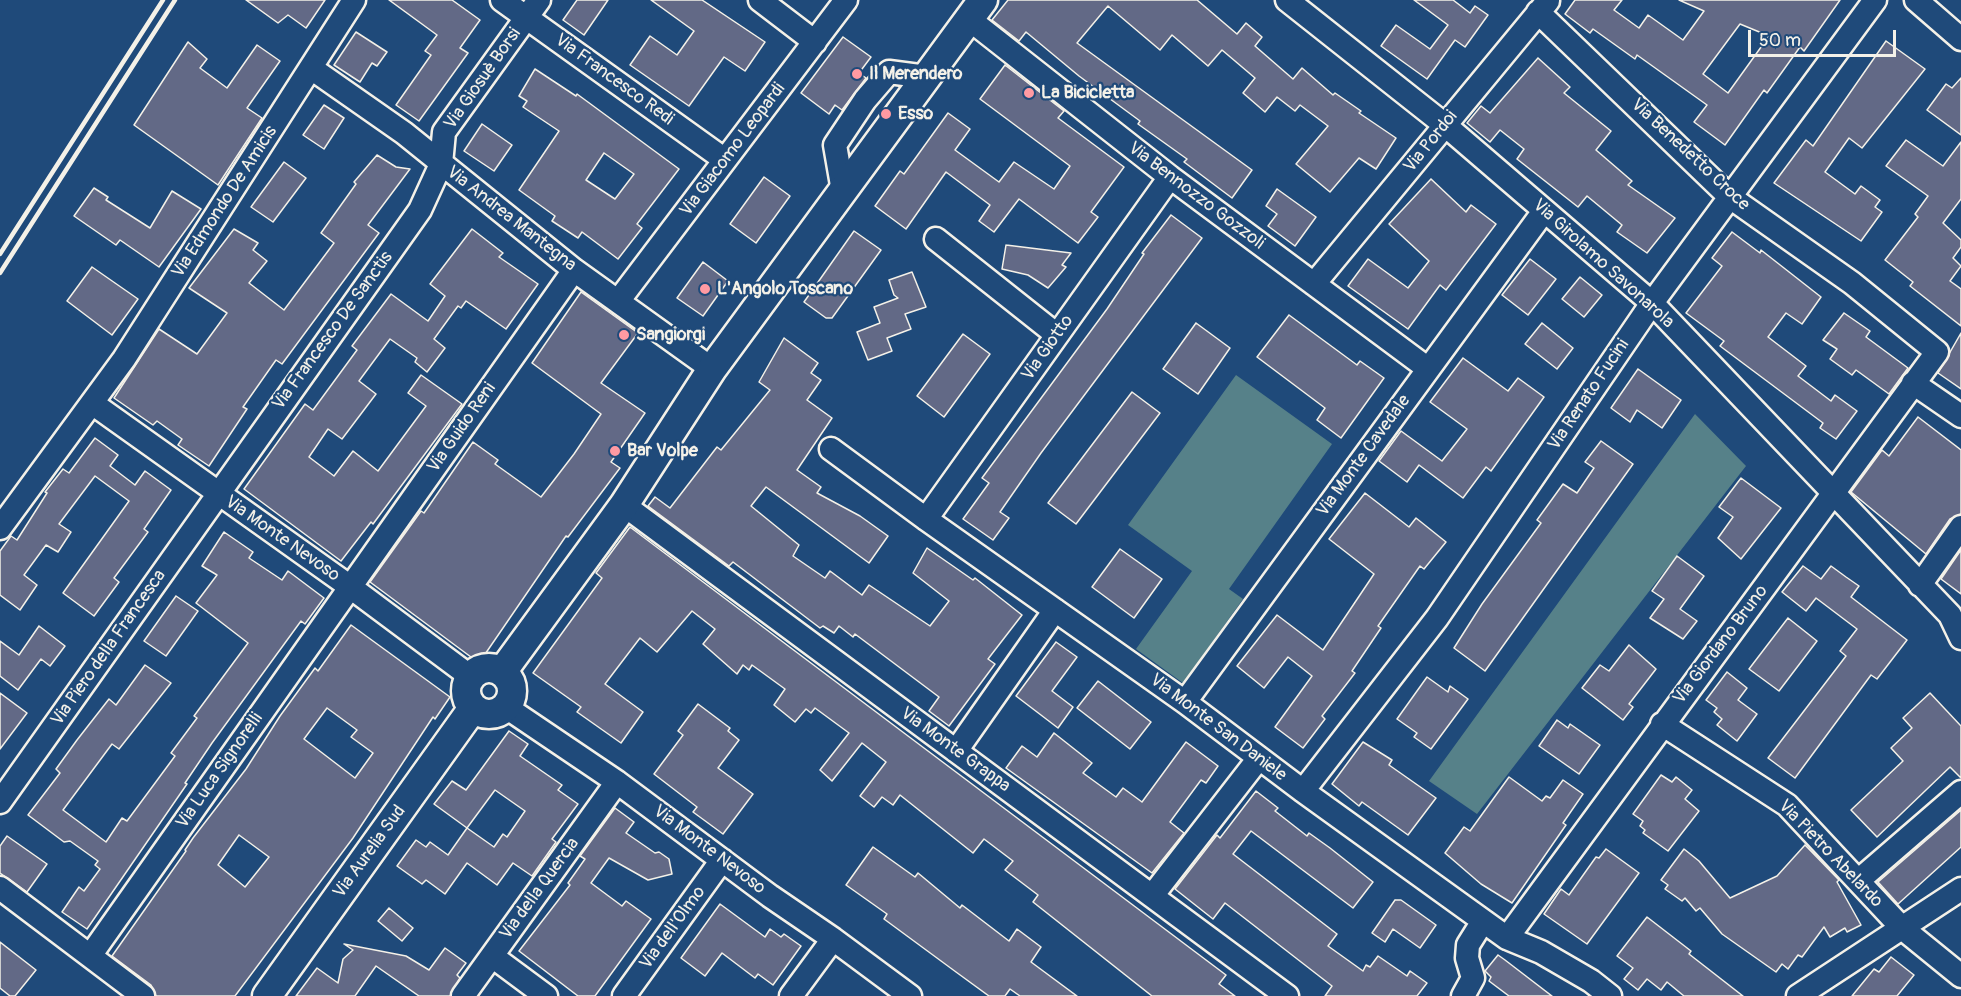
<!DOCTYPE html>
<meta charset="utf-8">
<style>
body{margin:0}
#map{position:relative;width:1961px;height:996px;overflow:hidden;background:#1f4a7a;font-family:Pangolin,sans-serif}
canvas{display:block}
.scale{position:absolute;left:1748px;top:30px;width:148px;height:27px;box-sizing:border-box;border:3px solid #f4f1e8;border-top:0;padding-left:8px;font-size:18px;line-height:21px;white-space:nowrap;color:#f4f1e8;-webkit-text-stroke:4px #1f4a7a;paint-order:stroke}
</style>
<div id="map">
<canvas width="1961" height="996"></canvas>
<div class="scale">50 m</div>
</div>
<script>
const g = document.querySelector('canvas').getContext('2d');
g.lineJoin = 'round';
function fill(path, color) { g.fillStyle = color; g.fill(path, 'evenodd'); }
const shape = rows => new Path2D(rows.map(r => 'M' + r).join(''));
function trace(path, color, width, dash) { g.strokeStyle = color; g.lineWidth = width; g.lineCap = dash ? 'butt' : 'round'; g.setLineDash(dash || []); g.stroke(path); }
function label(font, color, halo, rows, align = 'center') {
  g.font = font + ' Pangolin,sans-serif'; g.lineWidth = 4.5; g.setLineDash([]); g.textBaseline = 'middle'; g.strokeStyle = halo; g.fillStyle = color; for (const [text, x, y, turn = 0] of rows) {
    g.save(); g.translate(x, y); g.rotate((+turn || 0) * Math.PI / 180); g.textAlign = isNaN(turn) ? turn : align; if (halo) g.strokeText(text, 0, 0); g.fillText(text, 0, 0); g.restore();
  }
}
const green = shape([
 [1236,375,1332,444,1229,589,1243,599,1183,683,1136,649,1192,571,1128,525],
 [1695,414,1746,466,1477,814,1429,781]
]);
const building = shape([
 [246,0,325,0,306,28,288,15,278,23,246,0],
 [389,0,452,0,480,20,460,48,468,53,419,121,396,105,431,55,425,51,437,35,389,0],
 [577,0,608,0,584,35,563,20,577,0],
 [651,0,702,0,765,42,745,71,724,57,689,106,630,65,650,36,677,55,694,31,651,0],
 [1008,0,1197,0,1237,34,1246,23,1262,37,1255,46,1293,79,1302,68,1333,95,1335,93,1361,111,1359,113,1396,138,1376,169,1359,158,1330,192,1296,164,1328,126,1300,105,1295,111,1277,97,1265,112,1243,93,1255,78,1222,50,1208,66,1172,35,1160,50,1108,6,1077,43,1252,170,1232,198,1184,162,1187,159,1138,124,1140,121,1079,76,1026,32,1019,41,992,20,1008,0],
 [1414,0,1453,0,1470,13,1475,6,1488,15,1465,47,1455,40,1427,79,1381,46,1396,25,1430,49,1448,25,1414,0],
 [1575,0,1622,0,1614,10,1639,28,1648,15,1683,40,1704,11,1679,0,1840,0,1804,51,1800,47,1767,93,1764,90,1725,145,1694,122,1707,105,1637,55,1635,59,1593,29,1590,33,1565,14,1575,0],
 [1740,24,1769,36,1728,93,1703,74,1740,24],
 [356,32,387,52,377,66,372,63,360,82,334,65,356,32],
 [843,37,871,57,859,73,866,78,842,110,835,105,829,114,801,93,843,37],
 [1886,41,1925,69,1862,148,1849,138,1825,172,1855,194,1861,186,1880,200,1875,207,1882,212,1861,241,1774,183,1806,140,1813,146,1886,41],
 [188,42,207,59,200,68,227,88,257,45,280,61,247,108,262,118,218,185,134,125,188,42],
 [1538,58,1570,87,1564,93,1611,131,1596,150,1632,181,1628,185,1675,218,1647,253,1617,232,1622,225,1587,196,1578,207,1517,159,1524,149,1500,130,1490,142,1467,123,1481,106,1490,113,1538,58],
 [1005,65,1064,111,1058,118,1124,167,1091,212,1098,217,1078,243,1019,199,994,232,979,221,990,205,946,172,906,229,875,206,900,171,904,174,948,113,970,129,955,150,999,182,1014,162,1054,189,1070,166,980,99,1005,65],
 [535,69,576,96,577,94,679,169,637,224,642,228,618,259,582,232,578,238,552,221,555,216,519,190,559,131,523,107,527,101,519,96,535,69],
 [604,153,634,174,615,199,586,180,604,153],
 [1961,78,1961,135,1927,110,1946,84,1952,88,1961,78],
 [324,105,344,118,324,149,303,135,324,105],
 [482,124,512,145,494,171,464,151,482,124],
 [1906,140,1943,166,1961,142,1961,199,1943,223,1961,240,1961,247,1953,258,1961,266,1950,281,1961,289,1961,326,1910,286,1913,282,1885,260,1918,217,1915,214,1928,196,1886,166,1906,140],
 [377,155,396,167,410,169,368,225,379,233,282,364,276,360,243,407,247,409,209,466,178,445,182,439,157,421,153,425,114,398,159,329,197,354,227,313,189,288,234,229,258,243,253,250,267,261,249,283,284,310,334,243,321,233,356,184,354,182,377,155],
 [284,162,306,178,273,222,251,207,284,162],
 [764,177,790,196,756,243,730,224,764,177],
 [1431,179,1466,212,1471,205,1496,224,1446,290,1440,285,1408,329,1348,286,1368,259,1408,288,1429,261,1389,224,1431,179],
 [94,188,108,197,106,200,150,228,172,191,201,209,159,267,120,240,116,245,74,216,94,188],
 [1277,189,1316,217,1295,246,1268,226,1277,214,1266,206,1277,189],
 [1171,215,1202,238,1041,453,1000,512,1009,518,993,540,963,519,989,483,982,478,1107,309,1144,254,1142,253,1171,215],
 [472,229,503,253,499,257,538,284,506,329,466,301,461,308,458,306,434,339,445,348,427,372,415,362,417,358,390,339,359,381,376,394,342,439,328,429,309,457,334,476,353,451,378,471,426,406,408,393,421,375,462,404,373,524,371,522,341,561,244,489,305,404,313,410,357,350,352,346,391,294,428,321,445,296,430,284,472,229],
 [854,231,881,250,832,318,826,318,804,302,854,231],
 [1732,232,1760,253,1761,250,1821,297,1802,324,1786,313,1768,337,1806,366,1798,376,1831,401,1835,395,1857,411,1836,439,1820,428,1823,423,1720,346,1724,341,1686,313,1722,266,1712,258,1732,232],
 [1006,245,1071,253,1062,265,1066,267,1048,288,1028,275,1002,269,1006,245],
 [1530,259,1556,279,1528,315,1502,295,1530,259],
 [703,262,728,281,703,316,677,298,703,262],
 [92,267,138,299,112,335,67,301,92,267],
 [912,272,926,307,905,314,911,329,887,338,892,351,868,360,857,332,880,323,874,307,898,298,894,295,889,280,912,272],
 [1580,277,1602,295,1584,317,1562,299,1580,277],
 [581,292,638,333,601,383,645,413,611,462,620,468,568,537,566,536,479,663,370,582,421,511,424,513,473,442,498,460,495,464,541,497,574,454,601,414,532,363,581,292],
 [1844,313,1870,331,1866,337,1908,368,1889,394,1856,370,1852,375,1830,359,1837,349,1823,340,1844,313],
 [1289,315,1357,365,1360,361,1384,378,1341,438,1317,420,1325,408,1257,357,1289,315],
 [1196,323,1230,348,1198,394,1163,369,1196,323],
 [1542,323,1573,348,1557,369,1525,344,1542,323],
 [1961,333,1961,389,1938,373,1961,333],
 [963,334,990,354,944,417,917,396,963,334],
 [784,338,818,363,811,373,821,380,807,400,832,418,797,470,821,487,817,493,860,516,888,536,869,563,766,487,751,506,799,545,793,556,825,578,830,571,862,595,869,585,930,626,949,601,913,573,927,548,973,580,975,578,1022,615,988,659,995,664,949,726,929,711,939,697,855,634,853,637,839,626,834,633,823,626,820,628,733,562,729,566,648,506,655,497,670,508,717,447,721,450,770,390,759,382,784,338],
 [1463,358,1508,391,1518,378,1544,397,1491,471,1486,467,1463,498,1419,465,1407,482,1379,461,1401,431,1442,461,1467,429,1430,402,1463,358],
 [1638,369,1681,400,1662,428,1637,410,1630,422,1611,408,1638,369],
 [1132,392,1160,413,1076,524,1048,503,1132,392],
 [1918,417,1961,450,1961,514,1950,519,1926,554,1851,492,1882,450,1889,456,1918,417],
 [95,438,118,455,110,466,135,485,145,471,171,490,144,529,148,532,114,578,119,582,94,616,63,593,129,501,95,476,59,524,71,532,58,552,46,545,24,575,37,585,20,610,0,595,0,551,11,536,17,540,47,493,45,492,63,469,69,473,95,438],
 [1601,441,1633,464,1485,671,1454,648,1482,604,1541,523,1537,520,1563,484,1577,493,1594,468,1585,462,1601,441],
 [1741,478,1781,508,1741,559,1718,538,1733,517,1719,507,1741,478],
 [1365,493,1409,527,1416,518,1446,542,1424,569,1420,566,1378,626,1381,628,1352,671,1355,673,1322,716,1325,719,1303,748,1275,727,1312,676,1288,657,1264,688,1237,666,1277,615,1323,650,1374,574,1329,539,1365,493],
 [630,527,1226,975,1219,984,1235,996,1152,996,1033,902,1038,895,1005,870,1013,861,984,839,973,853,900,795,893,805,882,797,874,807,860,796,886,762,862,743,832,781,820,770,849,733,815,708,811,713,806,709,795,722,774,705,785,689,752,665,749,670,743,665,737,674,703,644,715,629,692,611,657,652,640,638,605,684,643,712,621,743,577,712,581,707,533,673,602,578,596,573,630,527],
 [224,532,253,552,249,558,282,580,288,571,324,598,305,624,301,621,212,743,185,783,187,784,87,929,62,912,79,887,84,891,100,869,95,865,98,861,70,841,64,842,28,815,60,773,56,769,77,740,109,699,116,705,145,665,171,683,119,749,112,744,63,810,106,842,122,818,127,821,175,756,171,753,197,718,194,716,248,643,196,603,217,575,202,566,224,532],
 [1120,549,1162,579,1134,618,1092,587,1120,549],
 [1961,550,1961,594,1941,579,1961,550],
 [1677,556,1704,576,1680,609,1697,621,1683,639,1650,618,1664,599,1652,591,1677,556],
 [1803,566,1821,579,1831,566,1846,577,1859,586,1851,597,1907,640,1877,679,1871,675,1795,778,1768,758,1846,656,1840,651,1857,629,1816,598,1806,611,1782,592,1803,566],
 [176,596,198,611,166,656,144,641,176,596],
 [1788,618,1817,641,1779,691,1749,669,1788,618],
 [351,625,450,697,435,719,433,717,353,838,235,996,156,996,151,985,112,956,186,851,185,850,193,838,246,769,280,716,315,668,318,671,351,625],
 [327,708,357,730,351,737,373,753,355,778,304,739,327,708],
 [239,835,269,857,245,887,218,865,239,835],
 [39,626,65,646,50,666,41,659,18,690,0,676,0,641,19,655,39,626],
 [1056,642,1077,657,1052,691,1073,707,1058,728,1016,696,1056,642],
 [1629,645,1656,669,1629,704,1633,707,1623,720,1582,688,1600,665,1609,671,1629,645],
 [1727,672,1747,688,1738,700,1757,714,1737,741,1717,725,1722,719,1714,712,1717,708,1706,700,1727,672],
 [1427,677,1448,692,1450,686,1468,699,1431,749,1414,737,1417,733,1397,719,1427,677],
 [1098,681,1151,722,1130,749,1077,708,1098,681],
 [0,693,27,713,0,749,0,693],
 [1930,693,1961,726,1961,778,1950,767,1877,837,1851,810,1903,761,1891,748,1912,728,1903,718,1930,693],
 [698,704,730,728,728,731,739,740,718,768,753,794,723,834,693,812,697,807,654,774,683,735,678,731,698,704],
 [1557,720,1568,728,1570,724,1600,745,1579,774,1539,746,1557,720],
 [509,731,528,744,520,756,562,785,558,790,578,804,552,839,556,842,532,876,513,863,497,885,467,863,445,894,426,880,422,884,397,866,416,840,426,847,430,842,448,855,467,828,494,847,503,834,507,837,525,811,495,790,467,828,434,804,452,781,466,790,509,731],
 [1054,733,1092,763,1083,773,1116,797,1123,788,1142,802,1186,742,1218,766,1206,783,1201,780,1170,822,1184,833,1152,873,1006,768,1022,746,1037,757,1054,733],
 [1363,742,1392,760,1389,765,1436,798,1408,835,1362,802,1359,806,1332,784,1363,742],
 [1661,775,1672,782,1676,777,1692,790,1685,799,1699,811,1668,851,1643,833,1645,830,1640,826,1643,821,1633,814,1661,775],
 [1509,777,1542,801,1546,796,1550,798,1563,780,1583,794,1563,823,1566,825,1512,903,1481,884,1445,853,1464,827,1470,831,1509,777],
 [1256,791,1278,808,1275,811,1307,836,1309,833,1330,848,1373,882,1353,908,1251,831,1233,854,1337,934,1328,946,1363,971,1366,965,1370,967,1378,956,1407,976,1410,971,1427,983,1417,996,1325,996,1332,986,1225,903,1213,919,1175,889,1217,835,1220,838,1256,791],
 [615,808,634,822,626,833,655,853,659,852,669,859,672,874,648,880,609,858,591,883,622,906,626,901,651,919,595,996,578,996,519,951,570,885,568,883,585,859,580,856,615,808],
 [1961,810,1961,847,1898,904,1878,882,1961,810],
 [7,836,47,864,27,892,0,873,0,846,7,836],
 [1805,845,1839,880,1837,882,1861,925,1847,932,1845,928,1830,937,1824,927,1802,957,1798,955,1788,969,1782,964,1776,972,1722,934,1700,908,1696,911,1685,898,1682,901,1665,889,1668,885,1661,880,1684,849,1699,861,1730,898,1777,876,1805,845],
 [873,847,915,877,918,873,960,908,962,905,1009,941,1017,929,1041,947,1031,962,1077,996,1020,996,1010,989,1005,996,989,996,956,972,884,919,887,914,846,885,873,847],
 [1606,849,1639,873,1587,944,1544,914,1561,889,1569,895,1596,857,1599,858,1606,849],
 [1395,900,1401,900,1436,925,1420,948,1393,929,1385,942,1372,933,1395,900],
 [720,904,765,937,770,929,781,937,784,934,801,946,773,985,758,974,755,978,722,953,705,976,681,958,720,904],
 [389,908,413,928,402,941,378,921,389,908],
 [1647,917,1691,951,1689,954,1743,996,1684,996,1667,982,1661,990,1647,979,1638,990,1624,979,1633,968,1617,956,1647,917],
 [0,942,36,970,15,996,10,996,0,988,0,942],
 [344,944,406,956,429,970,445,948,466,963,457,975,460,978,450,996,419,996,376,966,355,996,296,996,317,968,338,983,343,959,353,950,344,944],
 [1498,955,1505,960,1552,996,1509,996,1489,981,1491,977,1485,971,1498,955],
 [1891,957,1914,975,1897,996,1852,996,1874,969,1879,972,1891,957]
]);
const minor = shape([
 [502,0,725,160],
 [760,0,815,42],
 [1287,0,1445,125,1652,303,1950,615,1961,638],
 [1916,0,1961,39],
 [969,19,1170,177,1427,368],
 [311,68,404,133,574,270,712,369],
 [843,191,835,145,865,100,889,72,927,77],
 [936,239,1057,335],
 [1314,284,1548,1],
 [619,300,846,0],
 [1913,383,1961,416],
 [92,403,349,586,471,677],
 [831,449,926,519,1185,702,1303,791,1507,938,1541,952,1591,981,1610,996],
 [624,505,1287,996],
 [926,519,1170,177],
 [0,528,124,359,354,0],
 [1920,585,1961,527],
 [1185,702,1544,211],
 [506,707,617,782,770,896,833,939,910,996],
 [1662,724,1787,805,1902,928,1961,976],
 [956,751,1055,610],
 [1303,791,1437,618,1652,303,1875,0],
 [0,802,420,210,441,164,444,132,539,0],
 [1858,881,1961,792],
 [0,888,143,996],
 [1152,896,1259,758],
 [1507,938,1937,352,1852,283,1730,197,1538,12],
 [90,956,574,270],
 [492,956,546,996],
 [463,996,617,782],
 [624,996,722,860],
 [791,996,833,939],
 [1463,996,1473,978,1467,958,1468,945,1483,921],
 [1798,996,1961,889]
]);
const tertiary = shape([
 '466 691a23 23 0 1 1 46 0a23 23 0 1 1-46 0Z',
 [502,672,624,505,712,369,983,0],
 [267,996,473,708]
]);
const rail = shape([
 [0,254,163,0],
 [0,273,175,0]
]);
const markers = [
 [857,74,6,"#ff9aa2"],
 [1029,93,6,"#ff9aa2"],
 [886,114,6,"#ff9aa2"],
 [705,289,6,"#ff9aa2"],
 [624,335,6,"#ff9aa2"],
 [615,451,6,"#ff9aa2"]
];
const poiNames = [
 ["Il Merendero",869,74],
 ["La Bicicletta",1041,93],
 ["Esso",898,114],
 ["L'Angolo Toscano",717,289],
 ["Sangiorgi",636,335],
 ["Bar Volpe",627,451]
];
const streetNames = [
 ["Via Giosuè Borsi",483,79,-55],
 ["Via Francesco Redi",614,80,36],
 ["Via Pordoi",1431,142,-51],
 ["Via Giacomo Leopardi",733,150,-53],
 ["Via Benedetto Croce",1690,155,43],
 ["Via Bennozzo Gozzoli",1196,196,37],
 ["Via Edmondo De Amicis",225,202,-57],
 ["Via Andrea Mantegna",511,219,38],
 ["Via Girolamo Savonarola",1603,264,42],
 ["Via Francesco De Sanctis",333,331,-54],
 ["Via Giotto",1048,348,-55],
 ["Via Renato Fucini",1589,395,-56],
 ["Via Guido Reni",462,428,-55],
 ["Via Monte Cavedale",1364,456,-54],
 ["Via Monte Nevoso",282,539,35],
 ["Via Giordano Bruno",1721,645,-53],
 ["Via Piero della Francesca",109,648,-55],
 ["Via Monte San Daniele",1218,728,37],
 ["Via Monte Grappa",955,750,36],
 ["Via Luca Signorelli",220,771,-55],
 ["Via Monte Nevoso",709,850,37],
 ["Via Aurelia Sud",370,852,-54],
 ["Via Pietro Abelardo",1830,854,46],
 ["Via della Quercia",540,889,-54],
 ["Via dell'Olmo",673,928,-54]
];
fill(green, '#568189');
fill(building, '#626986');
trace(building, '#f4f1e8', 1.5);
trace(minor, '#f4f1e8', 27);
trace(tertiary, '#f4f1e8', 33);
trace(minor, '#1f4a7a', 22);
trace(tertiary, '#1f4a7a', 28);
trace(rail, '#f4f1e8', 4.5);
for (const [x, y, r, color] of markers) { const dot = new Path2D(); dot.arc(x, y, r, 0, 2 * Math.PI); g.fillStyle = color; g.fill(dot); trace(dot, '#1f4a7a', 2); }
label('bold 18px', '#f4f1e8', '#1f4a7a', poiNames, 'left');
label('18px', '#f4f1e8', '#1f4a7a', streetNames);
</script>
